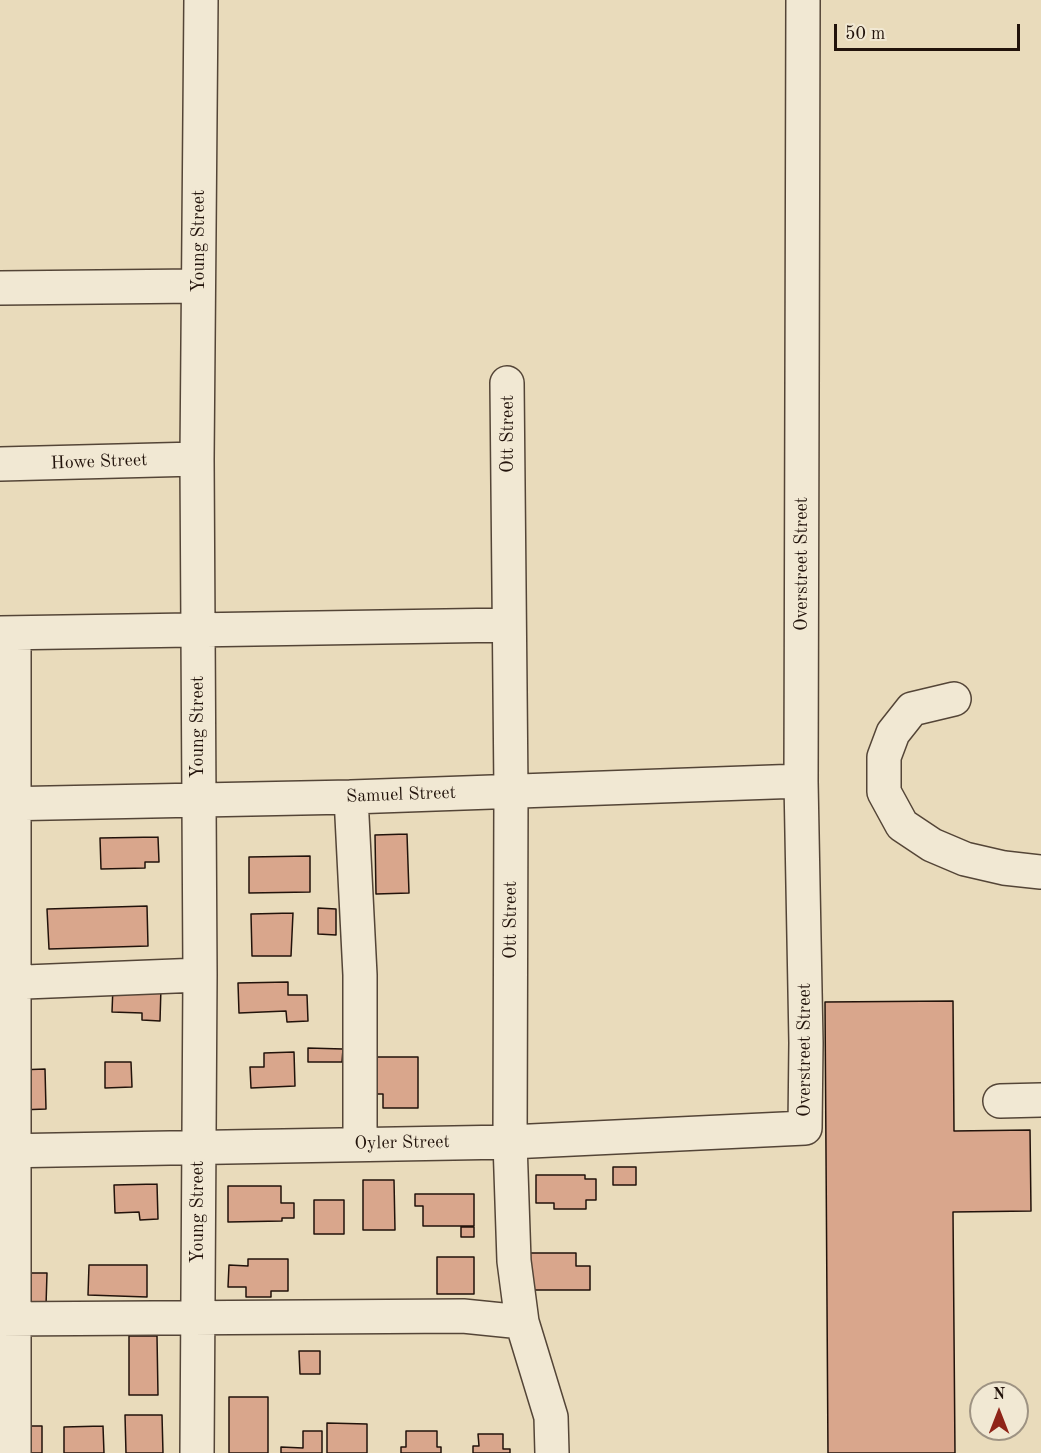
<!DOCTYPE html>
<style>
body{margin:0}
#map{position:relative;width:1041px;height:1453px;overflow:hidden;background:#e9dbbb;font-family:"Old Standard TT",serif}
canvas{display:block}
.north{position:absolute;left:969px;top:1381px;width:60px;height:60px;box-sizing:border-box;background:#f1e8d3;border:2px solid #9e9383;border-radius:50%;rotate:0deg;font-size:16px;font-weight:700;line-height:24px;text-align:center;color:#22130b}
.north::after{content:'';display:block;margin:auto;width:21px;height:27px;background:#8f2418;clip-path:polygon(50% 0,100% 100%,50% 72%,0 100%)}
.scale{position:absolute;left:834px;top:24px;width:186px;height:27px;box-sizing:border-box;border:3px solid #22130b;border-top:0;padding-left:8px;font-size:18px;line-height:21px;white-space:nowrap;color:#22130b;-webkit-text-stroke:4px #f1e8d3;paint-order:stroke}
</style>
<div id="map">
<canvas width="1041" height="1453"></canvas>
<div class="north">N</div>
<div class="scale">50 m</div>
</div>
<script>
const g = document.querySelector('canvas').getContext('2d');
g.lineJoin = 'round';
function fill(path, color) { g.fillStyle = color; g.fill(path, 'evenodd'); }
const shape = rows => new Path2D(rows.map(r => 'M' + r).join(''));
function trace(path, color, width, dash) { g.strokeStyle = color; g.lineWidth = width; g.lineCap = dash ? 'butt' : 'round'; g.setLineDash(dash || []); g.stroke(path); }
function label(font, color, halo, rows, align = 'center') {
  g.font = font + ' "Old Standard TT",serif'; g.lineWidth = 6; g.setLineDash([]); g.textBaseline = 'middle'; g.strokeStyle = halo; g.fillStyle = color; for (const [text, x, y, turn = 0] of rows) {
    g.save(); g.translate(x, y); g.rotate((+turn || 0) * Math.PI / 180); g.textAlign = isNaN(turn) ? turn : align; if (halo) g.strokeText(text, 0, 0); g.fillText(text, 0, 0); g.restore();
  }
}
const building = shape([
 [407,834,409,893,376,894,375,835,407,834],
 [158,837,159,862,145,862,145,868,101,869,100,838,158,837],
 [310,856,310,892,249,893,249,857,310,856],
 [147,906,148,946,49,949,47,909,147,906],
 [318,908,336,909,336,935,318,934,318,908],
 [293,913,291,956,252,956,251,914,293,913],
 [288,982,288,995,307,995,308,1021,287,1022,286,1011,239,1013,238,983,288,982],
 [113,986,161,987,160,1021,142,1020,142,1013,112,1012,113,986],
 [953,1001,954,1131,1030,1130,1031,1211,953,1212,955,1453,828,1453,825,1002,953,1001],
 [308,1048,343,1049,342,1062,308,1062,308,1048],
 [294,1052,295,1086,251,1088,250,1067,264,1067,264,1053,294,1052],
 [366,1057,418,1057,418,1108,383,1108,383,1094,366,1094,366,1057],
 [105,1062,131,1062,132,1087,105,1088,105,1062],
 [45,1069,46,1109,19,1110,18,1070,45,1069],
 [613,1167,636,1167,636,1185,613,1185,613,1167],
 [536,1175,585,1175,585,1179,596,1179,596,1200,586,1200,586,1209,554,1209,554,1203,536,1203,536,1175],
 [363,1180,394,1180,395,1230,363,1230,363,1180],
 [157,1184,158,1219,140,1220,139,1212,115,1213,114,1185,157,1184],
 [228,1186,281,1186,281,1203,294,1203,294,1218,282,1218,282,1221,228,1222,228,1186],
 [415,1194,474,1194,474,1226,423,1226,423,1206,415,1206,415,1194],
 [314,1200,344,1200,344,1234,314,1234,314,1200],
 [461,1227,474,1227,474,1237,461,1237,461,1227],
 [530,1253,576,1253,576,1266,590,1266,590,1290,530,1290,530,1253],
 [437,1257,474,1257,474,1294,437,1294,437,1257],
 [248,1259,288,1259,288,1291,271,1291,271,1297,246,1297,246,1287,228,1287,229,1265,248,1266,248,1259],
 [89,1265,147,1265,147,1297,88,1295,89,1265],
 [25,1273,47,1273,46,1306,25,1305,25,1273],
 [129,1336,157,1336,158,1395,129,1395,129,1336],
 [299,1351,320,1351,320,1374,300,1374,299,1351],
 [229,1397,268,1397,268,1453,229,1453,229,1397],
 [125,1415,162,1415,163,1453,126,1453,125,1415],
 [327,1423,367,1424,367,1453,327,1453,327,1423],
 [23,1426,42,1426,42,1453,23,1453,23,1426],
 [103,1426,104,1453,64,1453,64,1427,103,1426],
 [303,1431,322,1431,322,1453,281,1453,281,1447,303,1448,303,1431],
 [406,1431,437,1431,437,1447,441,1447,441,1453,401,1453,401,1447,406,1447,406,1431],
 [478,1434,503,1434,503,1449,510,1449,510,1453,473,1453,473,1446,479,1446,478,1434]
]);
const minor = shape([
 [0,288,198,286],
 [507,383,511,791,510,1142,514,1261,522,1322,551,1417,552,1453],
 [0,464,197,459],
 [0,633,509,625],
 [14,633,14,1453],
 [954,699,912,709,893,733,884,757,884,792,902,825,932,845,965,859,1004,868,1041,872],
 [351,797,360,975,360,1144],
 [0,804,351,797,801,781],
 [0,983,200,975],
 [1000,1101,1041,1100],
 [0,1151,510,1142,805,1128,806,1043,801,781,803,0],
 [0,1319,463,1316,522,1322],
 [197,1453,200,975,197,459,201,0]
]);
const streetNames = [
 ["Young Street",199,241,-90],
 ["Ott Street",508,434,-90],
 ["Howe Street",99,462,-2],
 ["Overstreet Street",802,564,-90],
 ["Young Street",198,727,-90],
 ["Samuel Street",401,795,-2],
 ["Ott Street",511,920,-90],
 ["Overstreet Street",805,1050,-90],
 ["Oyler Street",402,1143,-1],
 ["Young Street",198,1212,-90]
];
fill(building, '#d9a68c');
trace(building, '#22130b', 1.5);
trace(minor, '#544537', 36);
trace(minor, '#f1e8d3', 33);
label('18px', '#22130b', '#f1e8d3', streetNames);
</script>
